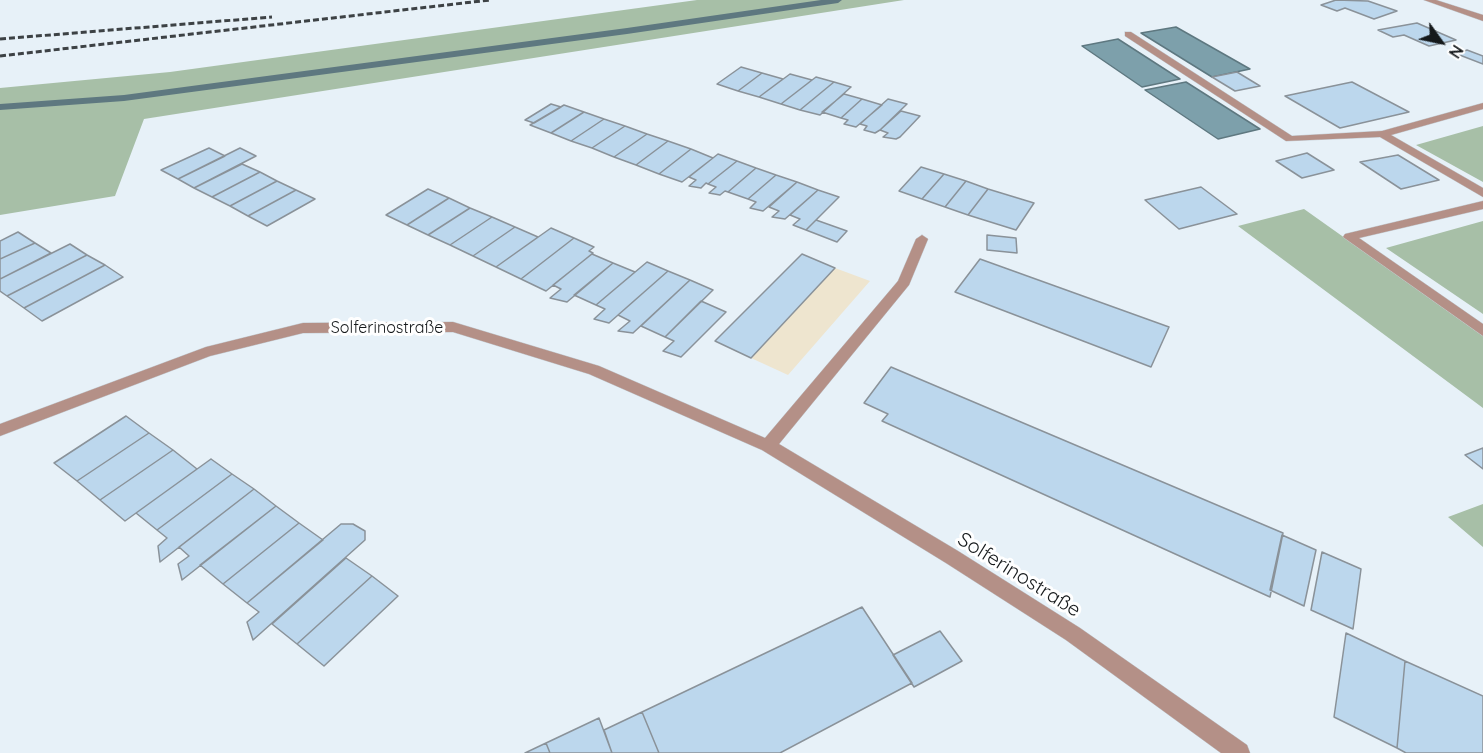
<!DOCTYPE html>
<meta charset="utf-8">
<style>
body{margin:0}
#map{position:relative;width:1483px;height:753px;overflow:hidden;background:#e7f1f8;font-family:Quicksand,sans-serif}
canvas{display:block}
.north{position:absolute;left:1411px;top:12px;width:60px;height:60px;-webkit-text-stroke:4px #fff;paint-order:stroke;rotate:123deg;font-size:16px;font-weight:700;line-height:24px;text-align:center;color:#15191b}
.north::after{content:'';display:block;margin:auto;width:21px;height:27px;background:#15191b;clip-path:polygon(50% 0,100% 100%,50% 72%,0 100%)}
</style>
<div id="map">
<canvas width="1483" height="753"></canvas>
<div class="north">N</div>
</div>
<script>
const g = document.querySelector('canvas').getContext('2d');
g.lineJoin = 'round';
function fill(path, color) { g.fillStyle = color; g.fill(path, 'evenodd'); }
const shape = rows => new Path2D(rows.map(r => 'M' + r).join(''));
function trace(path, color, width, dash) { g.strokeStyle = color; g.lineWidth = width; g.lineCap = dash ? 'butt' : 'round'; g.setLineDash(dash || []); g.stroke(path); }
function label(font, color, halo, rows, align = 'center') {
  g.font = font + ' Quicksand,sans-serif'; g.lineWidth = 6; g.setLineDash([]); g.textBaseline = 'middle'; g.strokeStyle = halo; g.fillStyle = color; for (const [text, x, y, turn = 0] of rows) {
    g.save(); g.translate(x, y); g.rotate((+turn || 0) * Math.PI / 180); g.textAlign = isNaN(turn) ? turn : align; if (halo) g.strokeText(text, 0, 0); g.fillText(text, 0, 0); g.restore();
  }
}
const industrial = shape([
 [835,268,870,281,788,375,751,358]
]);
const forest = shape([
 [697,0,904,0,144,119,115,196,0,215,0,88,170,72],
 [1483,126,1483,182,1416,145],
 [1304,209,1483,336,1483,408,1238,226],
 [1483,221,1483,314,1386,248],
 [1483,504,1483,547,1448,517]
]);
const water = shape([
 [1176,27,1250,69,1212,77,1141,33,1176,27],
 [1118,39,1180,79,1142,87,1082,46,1118,39],
 [1186,82,1260,129,1218,139,1145,90,1186,82]
]);
const stream = shape([
 [821,0,842,0,838,3,627,34,124,101,0,110,0,104,124,95,627,28,821,0]
]);
const building = shape([
 [1336,0,1368,1,1397,11,1374,19,1345,8,1337,11,1321,5,1336,0],
 [1417,23,1456,40,1429,46,1404,35,1393,37,1378,30,1417,23],
 [1467,50,1483,56,1483,64,1457,54,1467,50],
 [741,67,762,73,738,91,717,84,741,67],
 [1237,72,1260,86,1235,91,1212,77,1237,72],
 [762,73,783,79,759,97,738,91,762,73],
 [790,74,812,80,781,104,759,97,790,74],
 [816,77,834,82,800,110,781,104,816,77],
 [834,82,851,87,820,115,800,110,834,82],
 [1352,82,1409,112,1340,128,1285,96,1352,82],
 [844,94,862,99,841,118,822,112,844,94],
 [862,99,882,105,856,127,844,124,848,120,841,118,862,99],
 [888,99,907,104,880,130,875,133,864,130,867,126,860,124,888,99],
 [551,104,561,107,534,123,525,120,551,104],
 [564,105,584,112,551,133,530,125,564,105],
 [901,111,920,116,900,137,896,139,883,137,888,133,880,130,901,111],
 [584,112,604,119,571,141,551,133,584,112],
 [604,119,625,126,592,148,571,141,604,119],
 [625,126,647,134,614,157,592,148,625,126],
 [647,134,668,141,636,165,614,157,647,134],
 [668,141,691,149,659,174,636,165,668,141],
 [209,148,225,156,178,179,161,170,209,148],
 [240,148,256,156,194,188,178,179,240,148],
 [691,149,713,158,682,182,659,174,691,149],
 [1307,153,1334,170,1302,178,1276,161,1307,153],
 [718,154,737,161,708,184,706,183,701,188,689,186,696,180,689,177,718,154],
 [1398,155,1439,180,1401,189,1360,162,1398,155],
 [737,161,756,168,728,192,725,191,720,195,709,193,716,187,708,184,737,161],
 [242,164,260,172,212,197,194,188,242,164],
 [921,167,944,174,922,199,899,191,921,167],
 [756,168,776,175,748,199,728,192,756,168],
 [260,172,277,181,230,206,212,197,260,172],
 [944,174,966,181,945,207,922,199,944,174],
 [776,175,797,182,763,211,750,208,756,202,748,199,776,175],
 [277,181,296,190,248,216,230,206,277,181],
 [966,181,988,189,968,215,945,207,966,181],
 [797,182,818,190,785,219,772,217,779,211,769,207,797,182],
 [1201,187,1237,214,1179,229,1145,200,1201,187],
 [428,189,449,198,407,225,386,215,428,189],
 [988,189,1034,203,1016,230,968,215,988,189],
 [296,190,315,199,267,226,248,216,296,190],
 [818,190,839,197,806,230,793,225,800,219,790,215,818,190],
 [449,198,470,208,428,235,407,225,449,198],
 [470,208,492,217,450,245,428,235,470,208],
 [492,217,515,227,473,256,450,245,492,217],
 [816,220,847,231,837,242,806,230,816,220],
 [515,227,538,237,496,267,473,256,515,227],
 [551,228,574,238,521,279,496,267,551,228],
 [18,232,35,243,0,259,0,241,18,232],
 [987,235,1016,238,1017,253,987,250,987,235],
 [574,238,594,247,589,251,593,253,546,291,521,279,574,238],
 [35,243,51,253,0,279,0,259,35,243],
 [70,244,87,255,7,296,0,291,0,279,70,244],
 [592,254,613,263,567,302,550,298,561,289,553,285,592,254],
 [802,254,835,268,751,358,715,341,802,254],
 [87,255,105,265,24,308,7,296,87,255],
 [980,259,1169,327,1151,367,955,292,980,259],
 [647,262,668,271,609,323,594,319,605,309,596,305,647,262],
 [613,263,635,272,596,305,574,295,613,263],
 [105,265,123,277,42,321,24,308,105,265],
 [668,271,690,280,633,333,618,331,630,321,618,315,668,271],
 [690,280,713,290,665,337,641,326,690,280],
 [701,301,726,312,681,357,663,351,674,341,665,337,701,301],
 [891,367,1283,533,1270,597,882,421,888,414,864,403,891,367],
 [126,416,149,433,77,481,54,463,126,416],
 [149,433,173,450,100,500,77,481,149,433],
 [1483,448,1483,469,1465,455,1483,448],
 [173,450,197,469,125,521,100,500,173,450],
 [211,459,232,474,157,530,136,513,211,459],
 [232,474,254,489,160,562,158,546,167,538,157,530,232,474],
 [254,489,276,506,182,580,178,564,189,556,179,547,254,489],
 [276,506,299,523,223,584,200,565,276,506],
 [299,523,323,540,247,603,223,584,299,523],
 [341,524,353,524,365,531,365,540,253,640,247,622,259,612,247,603,341,524],
 [1282,535,1316,550,1304,606,1270,590,1282,535],
 [1322,552,1361,569,1353,629,1311,610,1322,552],
 [346,558,372,576,297,644,272,624,346,558],
 [372,576,398,596,324,666,297,644,372,576],
 [862,607,912,683,780,753,659,753,642,712,862,607],
 [940,631,962,661,914,687,893,655,940,631],
 [1346,633,1405,661,1397,748,1334,717,1346,633],
 [1405,661,1483,696,1483,753,1406,753,1397,748,1405,661],
 [642,712,659,753,612,753,604,730,642,712],
 [599,718,612,753,550,753,546,743,599,718],
 [546,743,550,753,525,753,546,743]
]);
const service = shape([
 [1125,32,1131,32,1292,136,1382,131,1483,103,1483,109,1391,135,1483,188,1483,197,1380,137,1286,141,1125,36,1125,32],
 [1483,201,1483,209,1359,238,1483,324,1483,336,1343,237,1345,234,1483,201]
]);
const minor = shape([
 [1424,0,1436,0,1483,15,1483,21,1424,0],
 [922,235,928,239,909,285,779,444,958,551,1080,628,1247,745,1250,753,1221,753,1066,640,946,563,762,450,589,374,453,332,303,333,210,356,0,436,0,424,206,347,303,323,453,322,599,366,765,438,898,281,916,239,922,235]
]);
const rail = shape([
 [0,39,272,17],
 [0,56,490,0]
]);
const streetNames = [
 ["Solferinostraße",387,328]
];
const nearStreetnames = [
 ["Solferinostraße",1019,575,32]
];
fill(industrial, '#eee5cf');
fill(forest, '#a7bfa7');
fill(water, '#7da0ab');
trace(water, '#5e7880', 1.5);
fill(stream, '#5e7880');
fill(building, '#bcd7ed');
trace(building, '#8a9299', 1.5);
trace(service, '#c5ced5', 1);
trace(minor, '#c5ced5', 1);
fill(service, '#b49087');
fill(minor, '#b49087');
trace(rail, '#3d4245', 3, [6, 3]);
label('16px', '#15191b', '#fff', streetNames);
label('20px', '#15191b', '#fff', nearStreetnames);
</script>
